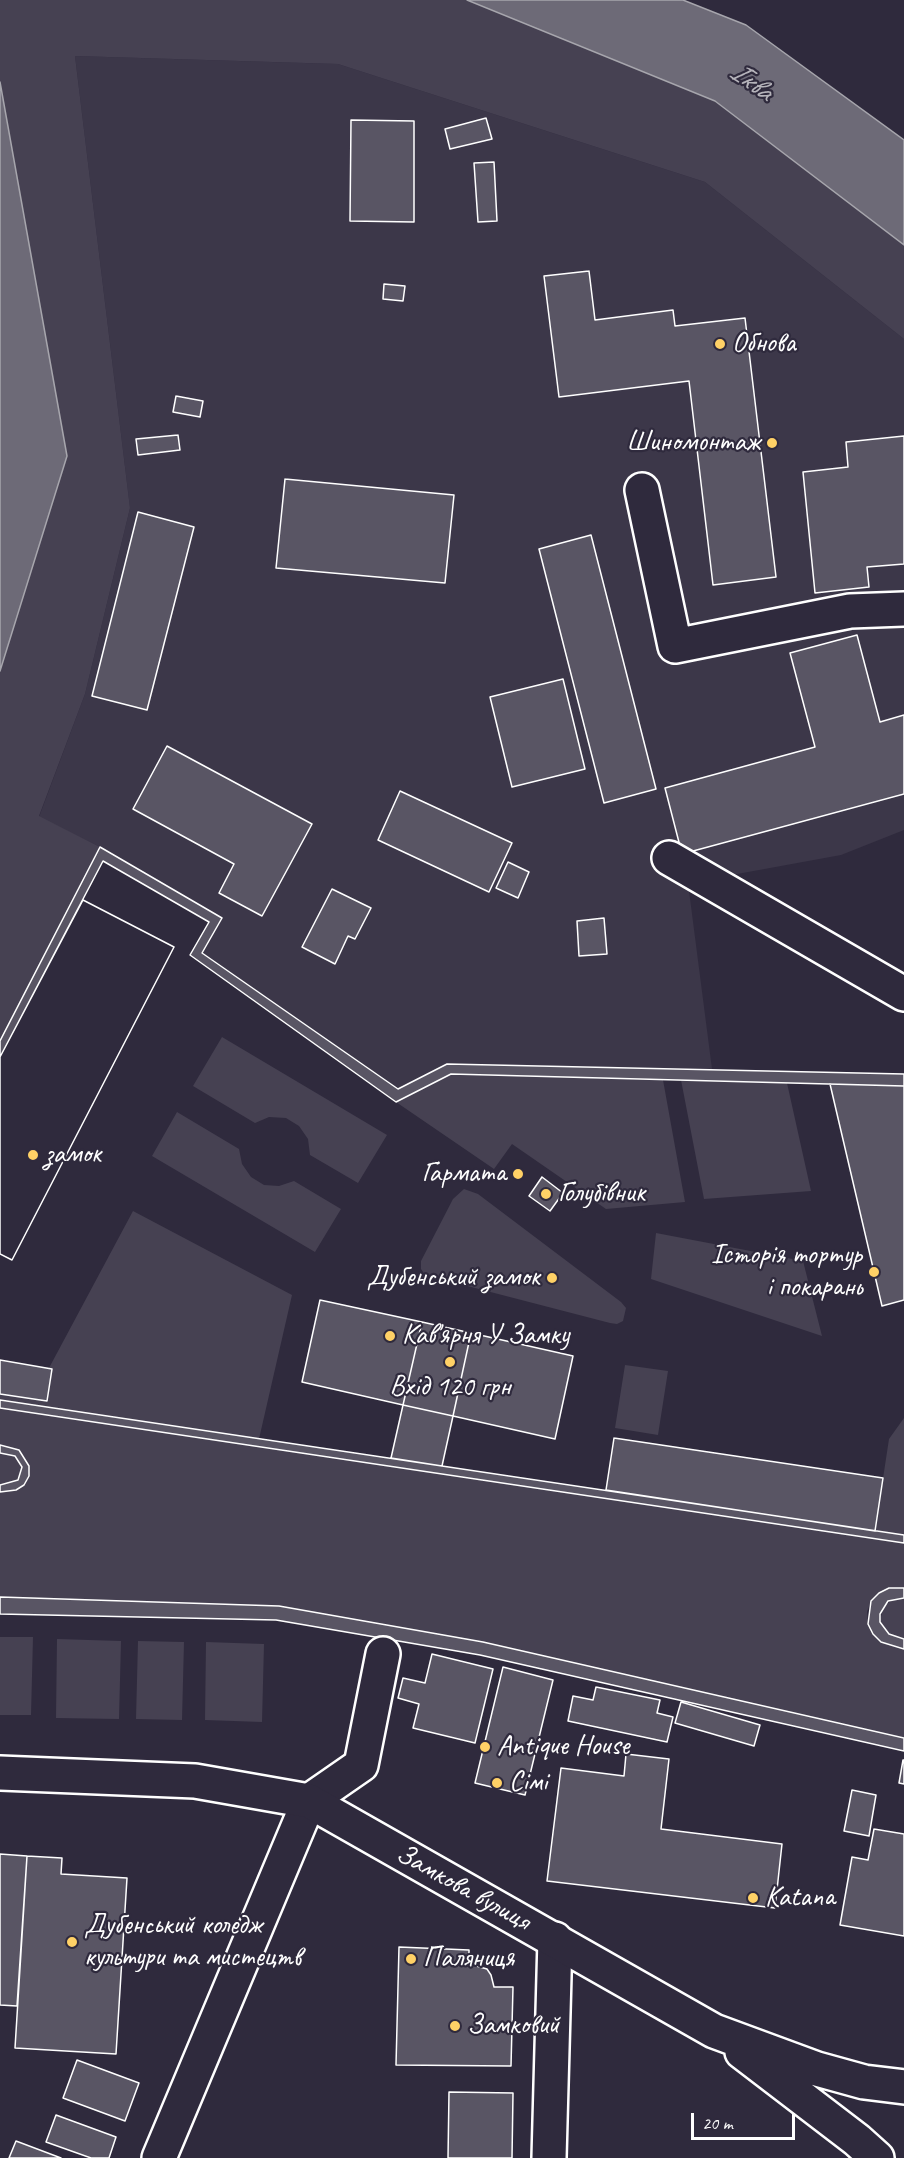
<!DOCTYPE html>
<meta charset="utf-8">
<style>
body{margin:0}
#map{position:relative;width:904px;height:2158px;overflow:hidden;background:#2f2a3d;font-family:Caveat,sans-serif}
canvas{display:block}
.scale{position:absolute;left:691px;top:2113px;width:104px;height:27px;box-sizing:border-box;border:3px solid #fff;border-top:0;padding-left:8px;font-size:18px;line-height:21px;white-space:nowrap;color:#fff;-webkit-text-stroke:4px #2f2a3d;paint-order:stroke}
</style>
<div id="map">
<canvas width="904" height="2158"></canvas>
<div class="scale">20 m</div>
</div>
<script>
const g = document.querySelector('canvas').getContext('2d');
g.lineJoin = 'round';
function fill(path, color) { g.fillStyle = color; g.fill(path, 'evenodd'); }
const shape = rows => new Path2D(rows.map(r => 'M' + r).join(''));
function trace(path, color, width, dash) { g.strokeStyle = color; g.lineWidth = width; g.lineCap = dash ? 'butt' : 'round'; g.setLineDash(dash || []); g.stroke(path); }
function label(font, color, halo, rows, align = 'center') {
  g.font = font + ' Caveat,sans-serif'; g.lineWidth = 4.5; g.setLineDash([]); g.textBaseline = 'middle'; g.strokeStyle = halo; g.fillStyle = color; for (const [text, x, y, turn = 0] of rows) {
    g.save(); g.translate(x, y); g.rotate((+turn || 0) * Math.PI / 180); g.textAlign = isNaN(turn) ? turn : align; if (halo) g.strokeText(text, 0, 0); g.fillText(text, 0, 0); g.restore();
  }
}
const built = shape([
 [75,56,338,64,705,182,904,339,904,830,841,855,688,883,712,1069,447,1064,398,1089,202,953,222,918,100,847,39,817,85,694,130,508]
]);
const green = shape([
 [0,0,467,0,715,101,904,245,904,339,705,182,338,64,75,56,130,508,85,694,39,816,100,847,0,1041,0,671,67,456,0,82],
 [222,1037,387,1135,358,1183,310,1155,308,1139,299,1126,286,1118,269,1117,255,1123,193,1086],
 [451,1074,663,1080,685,1202,606,1209,512,1144,494,1169,396,1102],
 [681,1080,787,1083,811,1191,704,1199],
 [177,1112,239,1149,242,1164,251,1177,264,1185,279,1186,294,1181,341,1209,315,1252,152,1156],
 [464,1189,478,1194,621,1302,626,1308,623,1321,617,1324,610,1323,425,1275,421,1269,421,1261,453,1199],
 [133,1211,292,1295,259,1439,0,1400,0,1363,49,1368],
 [656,1233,803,1261,822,1336,651,1279],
 [625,1365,668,1371,658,1435,615,1428],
 [0,1408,904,1543,904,1588,889,1588,879,1593,871,1601,867,1612,868,1624,873,1634,881,1642,904,1649,904,1738,483,1642,279,1606,0,1597,0,1492,16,1490,24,1485,29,1476,29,1466,19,1450,0,1445],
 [904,1418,904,1535,875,1531,889,1439],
 [0,1453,15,1456,20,1461,22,1467,18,1480,0,1485],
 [895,1598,904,1598,904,1639,889,1634,880,1622,883,1607],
 [0,1637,33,1637,31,1715,0,1715],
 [57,1639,121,1641,119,1719,56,1718],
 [138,1641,184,1642,182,1720,136,1719],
 [206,1642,264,1644,262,1722,205,1720]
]);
const water = shape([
 [467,0,683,0,746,25,904,140,904,245,715,101,467,0],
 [0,82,67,456,0,671,0,82]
]);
const building = shape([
 [486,118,492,139,450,149,445,129,486,118],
 [351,120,414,121,414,222,350,221,351,120],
 [494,162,497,221,478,222,474,163,494,162],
 [589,271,595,320,673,310,675,326,745,318,776,577,713,585,689,381,559,397,544,276,589,271],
 [384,284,405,286,403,301,383,299,384,284],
 [176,396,203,401,200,417,173,412,176,396],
 [178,435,180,450,138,455,136,439,178,435],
 [904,436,904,564,867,567,869,587,815,593,803,472,848,467,846,442,904,436],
 [285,479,454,495,445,583,276,568,285,479],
 [138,512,194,527,147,710,92,696,138,512],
 [591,535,656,789,604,803,539,549,591,535],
 [857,635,880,722,904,715,904,794,682,854,665,788,815,747,790,653,857,635],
 [563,679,585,769,512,787,490,697,563,679],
 [167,746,312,824,262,916,219,893,234,864,133,809,167,746],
 [400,791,512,843,489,892,378,840,400,791],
 [100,847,222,918,202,953,398,1089,447,1064,904,1074,904,1086,451,1074,396,1102,190,955,209,922,103,861,0,1057,0,1041,100,847],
 [508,862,529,872,518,898,496,888,508,862],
 [332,889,371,908,355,939,348,936,335,964,302,947,332,889],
 [83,900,174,947,12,1260,0,1254,0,1057,83,900],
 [83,900,174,947,12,1260,0,1254,0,1057,83,900],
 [604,918,607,954,579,956,577,921,604,918],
 [830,1084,904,1086,904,1300,882,1306,830,1084],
 [542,1177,563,1193,550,1211,529,1196,542,1177],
 [320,1300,422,1322,403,1405,302,1382,320,1300],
 [422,1322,471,1333,453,1416,403,1405,422,1322],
 [471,1333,573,1356,555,1439,453,1416,471,1333],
 [0,1360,52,1369,47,1401,0,1394,0,1360],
 [0,1400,904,1535,904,1543,0,1408,0,1400],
 [403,1405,453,1416,442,1466,391,1458,403,1405],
 [614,1438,883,1478,875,1531,606,1490,614,1438],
 [0,1445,19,1450,29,1466,29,1476,24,1485,16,1490,0,1492,0,1485,18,1480,22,1467,15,1456,0,1453,0,1445],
 [889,1588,904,1588,904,1598,888,1601,880,1614,880,1622,889,1634,904,1639,904,1649,881,1642,873,1634,868,1624,871,1601,879,1593,889,1588],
 [0,1597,279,1606,483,1642,904,1738,904,1751,480,1655,276,1620,0,1614,0,1597],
 [432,1654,493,1669,475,1743,413,1728,419,1704,398,1698,403,1678,425,1683,432,1654],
 [503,1667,553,1680,525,1795,475,1783,503,1667],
 [596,1687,660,1700,657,1713,673,1717,667,1742,568,1721,573,1696,593,1700,596,1687],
 [681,1702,760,1725,754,1746,675,1723,681,1702],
 [626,1754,669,1759,661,1829,782,1844,775,1908,547,1881,561,1768,624,1776,626,1754],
 [903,1760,904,1760,904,1784,899,1783,903,1760],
 [852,1790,876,1795,869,1836,844,1831,852,1790],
 [874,1829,904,1834,904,1936,840,1925,852,1857,868,1860,874,1829],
 [0,1854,27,1856,17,2006,0,2005,0,1854],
 [27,1856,62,1858,61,1874,127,1878,116,2054,15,2048,27,1856],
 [399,1947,469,1950,469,1964,487,1969,491,1975,494,1987,513,1987,511,2066,396,2065,399,1947],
 [77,2060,139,2083,125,2121,63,2098,77,2060],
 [449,2092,513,2093,512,2158,448,2158,449,2092],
 [56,2115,116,2137,109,2158,91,2158,46,2142,56,2115],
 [16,2141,61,2158,9,2158,16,2141]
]);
const minor = shape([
 [642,490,675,646,850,611,904,609],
 [669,858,904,994],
 [159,2158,309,1801,361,1765,383,1654],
 [549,2158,555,1939]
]);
const major = shape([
 [0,1773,195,1781,309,1801,714,2031,817,2069,864,2082,904,2087],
 [742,2052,857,2140,877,2158]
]);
const markers = [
 [720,344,6,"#ffd166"],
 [772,443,6,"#ffd166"],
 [33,1155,6,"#ffd166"],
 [518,1174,6,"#ffd166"],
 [546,1194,6,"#ffd166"],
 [874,1272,6,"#ffd166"],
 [552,1278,6,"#ffd166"],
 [390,1336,6,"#ffd166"],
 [450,1362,6,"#ffd166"],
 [485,1747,6,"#ffd166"],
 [497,1783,6,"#ffd166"],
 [753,1898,6,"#ffd166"],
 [72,1942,6,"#ffd166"],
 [411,1959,6,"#ffd166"],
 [455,2026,6,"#ffd166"]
];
const poiNames = [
 ["Обнова",732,344],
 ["Шиномонтаж",760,443,"right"],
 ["замок",45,1155],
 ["Гармата",506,1174,"right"],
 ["Голубівник",558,1194],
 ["Історія тортур",862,1256,"right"],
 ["і покарань",862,1288,"right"],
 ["Дубенський замок",540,1278,"right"],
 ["Кав'ярня У Замку",402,1336],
 ["Вхід 120 грн",450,1388,"center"],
 ["Antique House",497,1747],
 ["Сімі",509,1783],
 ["Katana",765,1898],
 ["Дубенський коледж",84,1926],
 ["культури та мистецтв",84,1958],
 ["Паляниця",423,1959],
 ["Замковий",467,2026]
];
const streetNames = [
 ["Замкова вулиця",463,1888,29]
];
const waterNames = [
 ["Іква",751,82,36]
];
fill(built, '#3c3749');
fill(green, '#464152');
fill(water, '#6d6a77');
trace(water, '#a7a6ad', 1.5);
fill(building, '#595564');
trace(building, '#fff', 1.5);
trace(minor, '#fff', 38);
trace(major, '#fff', 38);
trace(minor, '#2f2a3d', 33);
trace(major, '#2f2a3d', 33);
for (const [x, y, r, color] of markers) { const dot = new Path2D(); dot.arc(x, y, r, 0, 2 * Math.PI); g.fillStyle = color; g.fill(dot); trace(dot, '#2f2a3d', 2); }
label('28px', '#fff', '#2f2a3d', poiNames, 'left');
label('28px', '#fff', '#2f2a3d', streetNames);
label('italic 30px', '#b6b4bb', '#2f2a3d', waterNames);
</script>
